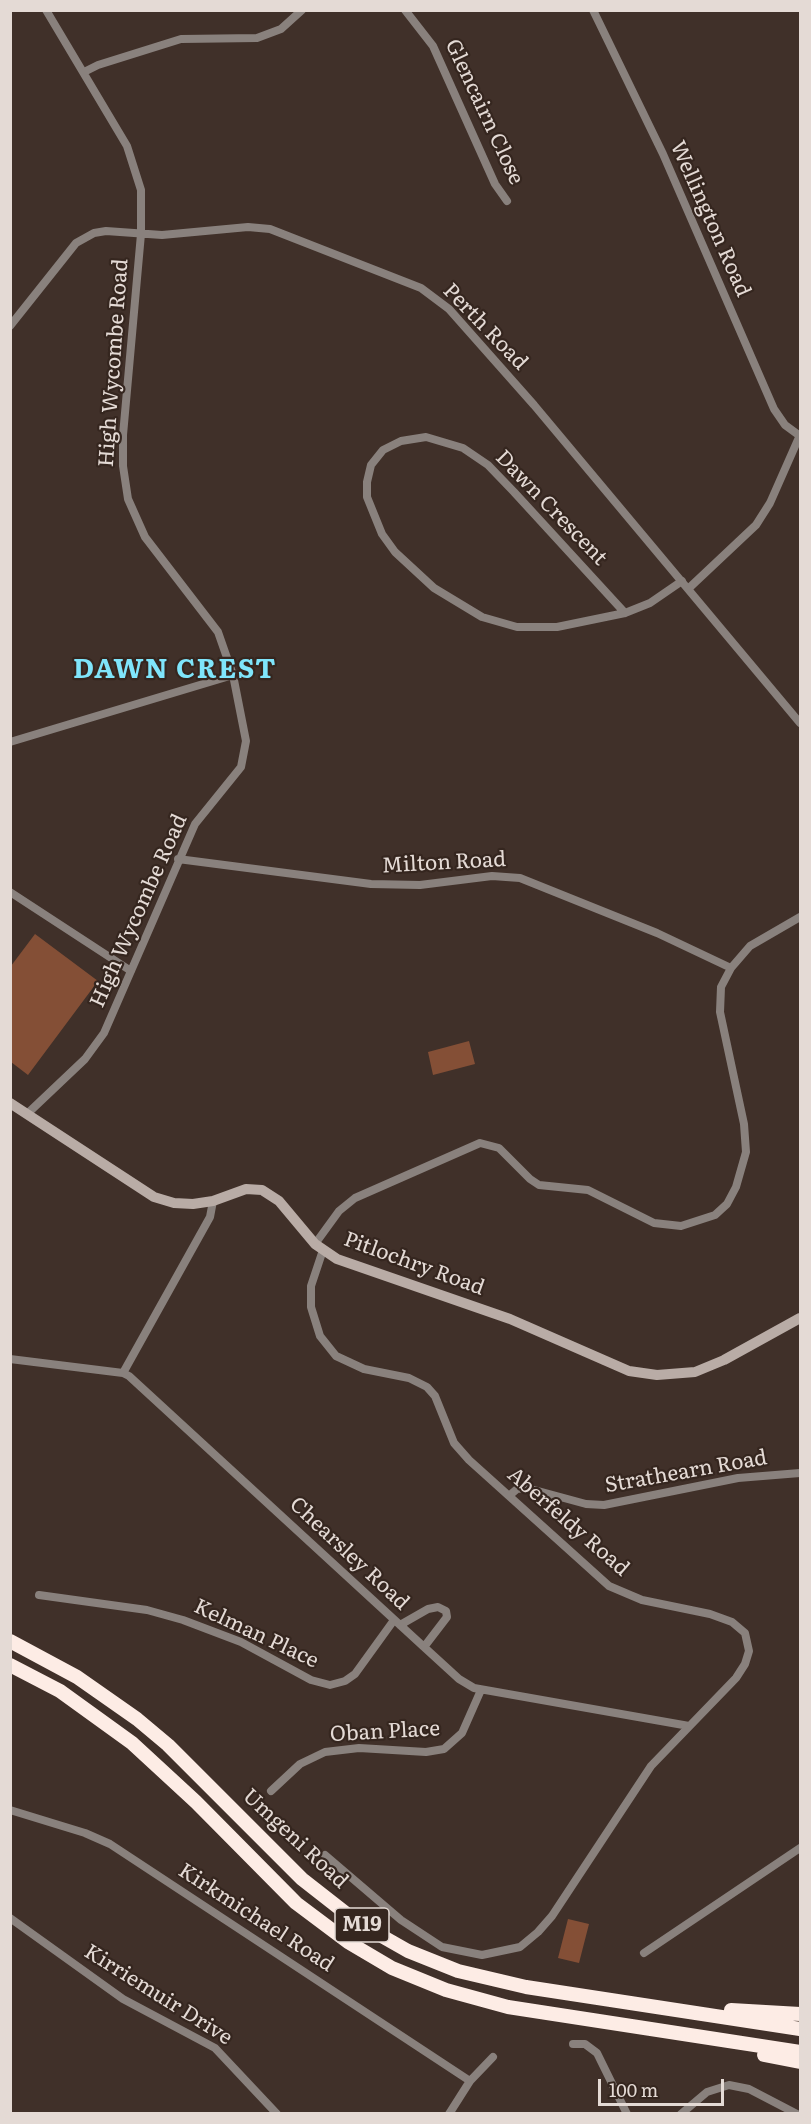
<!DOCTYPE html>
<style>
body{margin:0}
#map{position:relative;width:811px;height:2124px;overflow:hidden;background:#403029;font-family:Literata,serif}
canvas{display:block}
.frame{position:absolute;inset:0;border:12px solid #e4dad5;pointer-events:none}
.scale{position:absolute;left:598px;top:2079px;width:126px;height:27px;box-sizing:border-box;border:3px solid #e4dad5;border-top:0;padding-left:8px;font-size:18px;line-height:21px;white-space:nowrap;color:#e4dad5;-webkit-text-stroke:4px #35261f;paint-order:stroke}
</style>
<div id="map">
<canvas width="811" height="2124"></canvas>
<div class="frame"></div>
<div class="scale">100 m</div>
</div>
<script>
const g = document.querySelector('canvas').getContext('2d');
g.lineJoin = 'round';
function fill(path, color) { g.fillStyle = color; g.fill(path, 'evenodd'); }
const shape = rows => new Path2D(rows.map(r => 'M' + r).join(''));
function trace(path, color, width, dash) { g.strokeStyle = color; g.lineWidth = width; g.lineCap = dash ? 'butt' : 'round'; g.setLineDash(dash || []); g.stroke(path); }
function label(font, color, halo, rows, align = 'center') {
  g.font = font + ' Literata,serif'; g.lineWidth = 4.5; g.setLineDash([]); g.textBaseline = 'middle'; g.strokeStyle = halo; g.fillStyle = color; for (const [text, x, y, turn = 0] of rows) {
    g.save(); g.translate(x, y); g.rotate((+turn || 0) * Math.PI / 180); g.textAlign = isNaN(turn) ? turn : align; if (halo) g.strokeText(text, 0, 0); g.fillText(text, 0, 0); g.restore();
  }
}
const green = shape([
 [35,934,98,981,28,1075,11,1062,11,966],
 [469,1041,475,1064,433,1075,428,1052],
 [568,1919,589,1924,579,1963,558,1958]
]);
const street = shape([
 [405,10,433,46,495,184,507,201],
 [593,10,663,154,774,409,785,425,800,436],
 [84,72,98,65,181,39,257,38,281,29,302,10],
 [10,326,76,243,94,233,106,231,162,235,248,227,270,229,421,288,449,309,534,405,800,723],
 [688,589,756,525,770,503,800,435],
 [625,613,514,492,488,465,463,448,426,437,401,441,383,450,371,465,367,482,367,497,382,534,395,552,434,588,482,617,517,627,557,627,625,613,650,603,682,581],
 [10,742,233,675],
 [178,859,371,884,420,885,492,876,520,878,657,933,731,968],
 [10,892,131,971],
 [27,1114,85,1059,104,1033,195,824,241,767,246,741,233,675,218,632,145,537,128,499,123,466,123,435,141,234,141,190,127,146,46,10],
 [315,1244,339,1211,355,1198,480,1143,499,1148,530,1179,539,1185,588,1190,654,1223,681,1226,715,1215,727,1204,736,1187,746,1152,744,1124,720,1012,721,987,731,968,750,946,800,917],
 [323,1250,311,1286,311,1307,320,1336,336,1356,364,1369,409,1378,427,1387,435,1396,454,1443,469,1460,609,1586,642,1600,710,1614,732,1622,745,1633,749,1651,745,1664,736,1678,651,1766,552,1916,538,1932,520,1947,482,1955,442,1947,401,1920,325,1855],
 [10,1359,123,1373,129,1376,424,1647,459,1679,474,1688,689,1726],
 [123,1373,210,1217,213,1201],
 [510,1495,517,1489,527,1488,586,1504,604,1505,738,1478,800,1473],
 [39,1595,147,1610,183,1620,241,1642,311,1680,330,1685,345,1681,355,1674,394,1620],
 [400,1625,428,1609,438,1607,446,1611,447,1617,424,1647],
 [271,1791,300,1764,325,1752,359,1748,426,1752,444,1749,462,1733,481,1690],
 [10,1810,85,1833,110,1844,470,2081],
 [10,1918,123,1999,215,2048,277,2114],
 [644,1953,800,1848],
 [573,2044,585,2044,597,2053,627,2114],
 [449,2114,470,2081,493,2057],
 [681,2114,707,2092,729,2085,749,2089,797,2114]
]);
const secondary = shape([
 [10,1103,154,1197,174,1203,193,1204,213,1201,246,1189,262,1190,279,1201,315,1244,337,1259,510,1319,629,1371,657,1375,695,1372,724,1360,800,1318]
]);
const highway = shape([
 [10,1641,77,1677,137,1719,168,1745,302,1879,357,1922,408,1951,458,1971,526,1987,800,2029],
 [10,1665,60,1691,132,1743,196,1802,296,1903,348,1942,392,1968,446,1990,508,2007,800,2052],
 [731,2010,800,2014],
 [764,2055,800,2062]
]);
const shields = [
 [362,1925,54]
];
const shieldNames = [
 ["M19",362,1925]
];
const streetNames = [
 ["Glencairn Close",484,112,65],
 ["Wellington Road",710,219,66],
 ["Perth Road",485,327,46],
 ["High Wycombe Road",114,363,-86],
 ["Dawn Crescent",551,508,46],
 ["Milton Road",444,863,-3],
 ["High Wycombe Road",139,911,-66],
 ["Pitlochry Road",414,1264,20],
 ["Strathearn Road",686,1472,-10],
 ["Aberfeldy Road",568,1522,41],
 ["Chearsley Road",349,1554,43],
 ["Kelman Place",256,1634,25],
 ["Oban Place",385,1732,-3],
 ["Umgeni Road",295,1839,43],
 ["Kirkmichael Road",256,1918,33],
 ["Kirriemuir Drive",158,1995,32]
];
const districtNames = [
 ["DAWN CREST",175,670]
];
fill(green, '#844f36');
trace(street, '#89817d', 8);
trace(secondary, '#b9aca6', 10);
trace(highway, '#fdece5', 14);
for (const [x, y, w] of shields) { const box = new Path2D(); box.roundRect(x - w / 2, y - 17, w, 34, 4.5); g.fillStyle = '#35261f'; g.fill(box); trace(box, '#e4dad5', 1.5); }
label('bold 20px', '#e4dad5', null, shieldNames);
label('21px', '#e4dad5', '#35261f', streetNames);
g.letterSpacing = '1.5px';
label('bold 27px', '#7fe5fb', '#35261f', districtNames);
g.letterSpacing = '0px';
</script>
